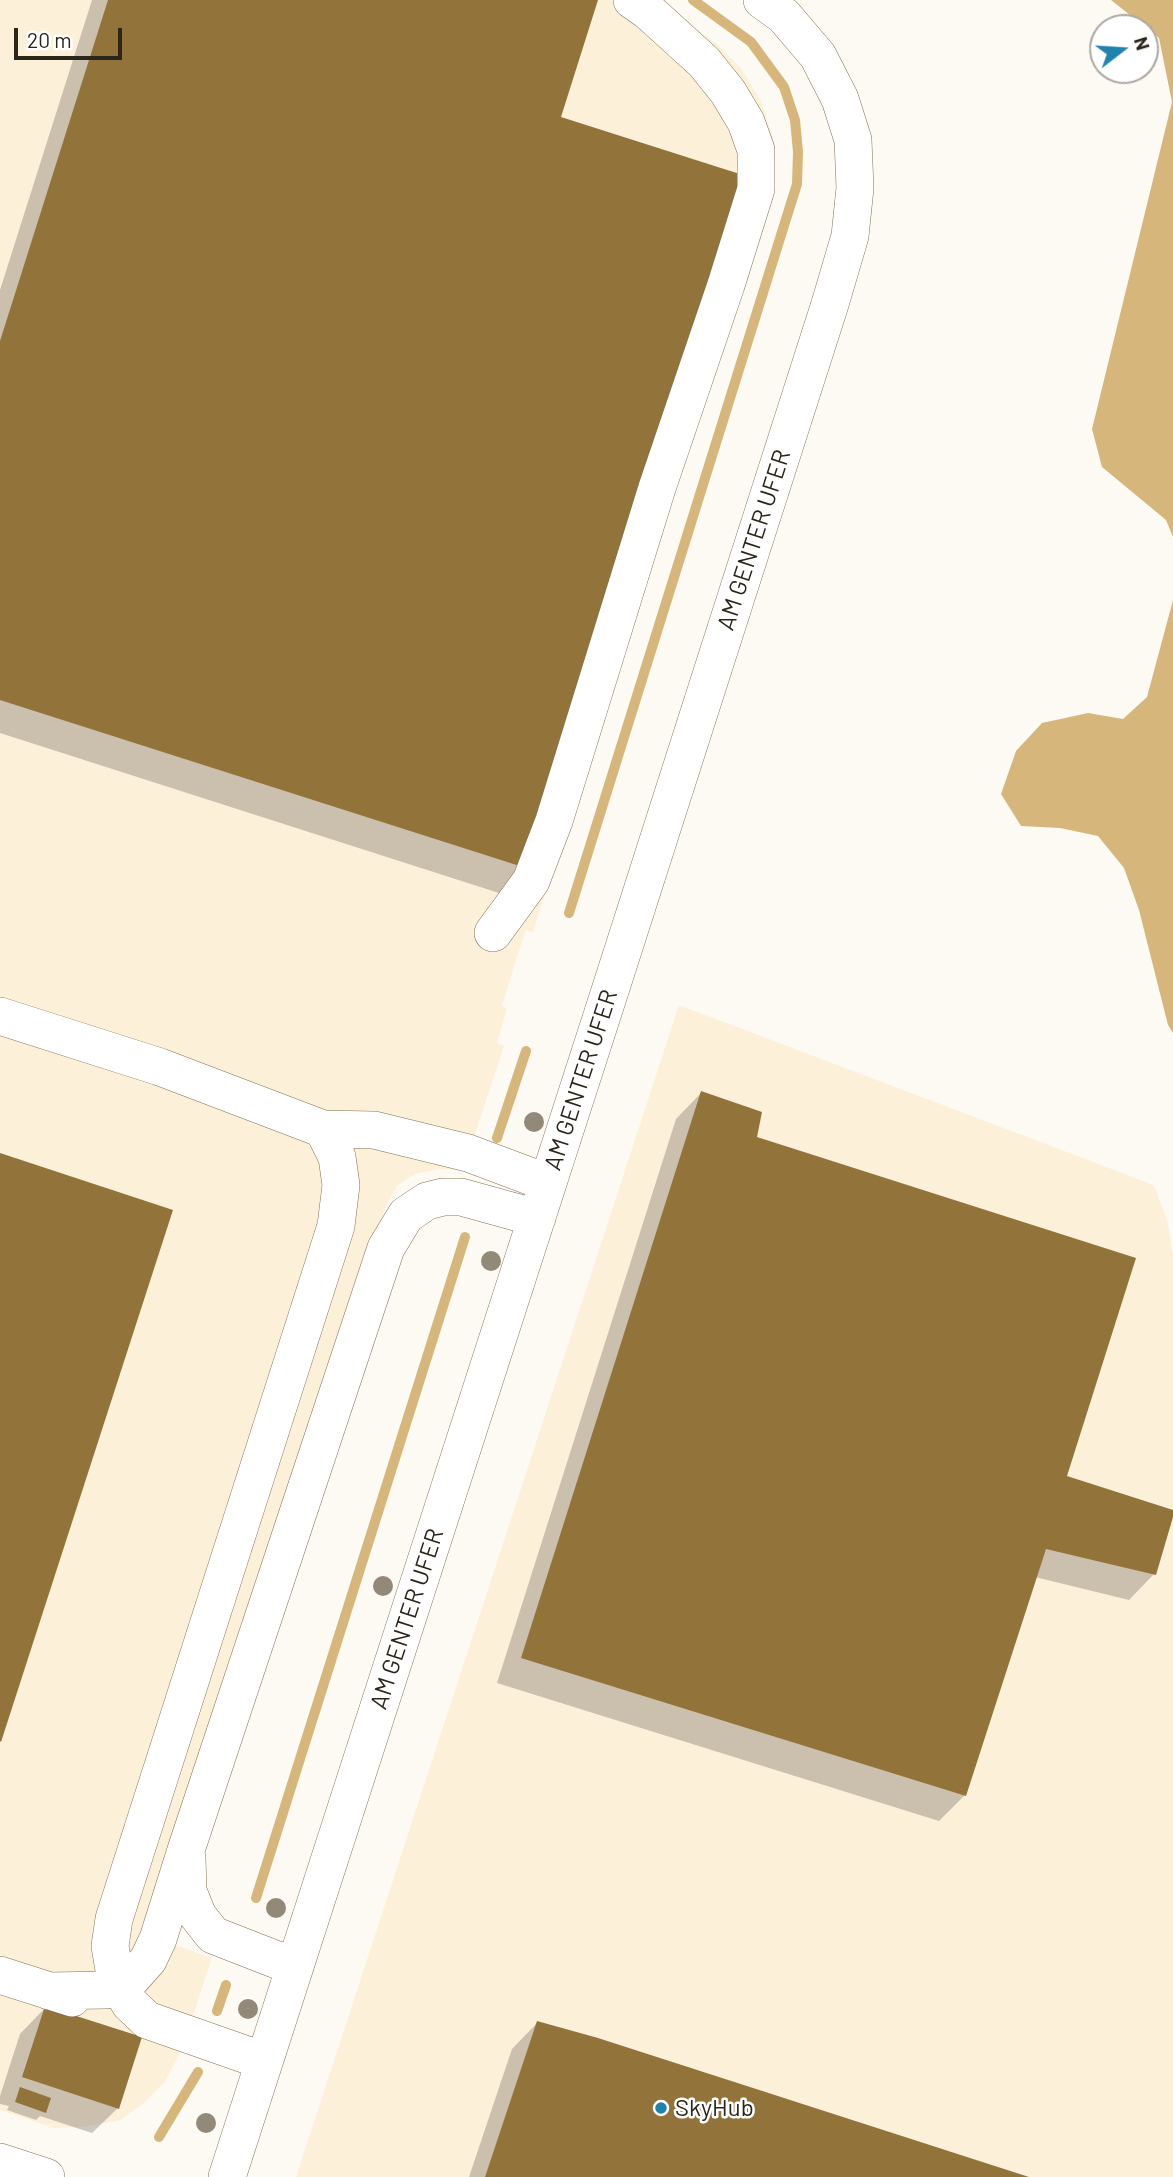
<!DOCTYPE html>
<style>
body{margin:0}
#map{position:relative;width:1173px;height:2177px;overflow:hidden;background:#fdfaf4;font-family:Barlow,sans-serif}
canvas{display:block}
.north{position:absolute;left:1089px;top:14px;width:70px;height:70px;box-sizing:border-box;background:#fff;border:2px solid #aba8a3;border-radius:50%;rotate:73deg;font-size:19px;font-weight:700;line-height:28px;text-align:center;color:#2c261a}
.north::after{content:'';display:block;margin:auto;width:24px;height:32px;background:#1f83ad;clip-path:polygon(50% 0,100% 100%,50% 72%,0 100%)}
.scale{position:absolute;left:14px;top:28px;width:108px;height:32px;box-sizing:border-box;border:4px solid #2c261a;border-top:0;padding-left:9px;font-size:21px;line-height:24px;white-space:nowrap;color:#2c261a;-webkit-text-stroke:5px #fff;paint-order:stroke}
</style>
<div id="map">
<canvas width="1173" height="2177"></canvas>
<div class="north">N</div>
<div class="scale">20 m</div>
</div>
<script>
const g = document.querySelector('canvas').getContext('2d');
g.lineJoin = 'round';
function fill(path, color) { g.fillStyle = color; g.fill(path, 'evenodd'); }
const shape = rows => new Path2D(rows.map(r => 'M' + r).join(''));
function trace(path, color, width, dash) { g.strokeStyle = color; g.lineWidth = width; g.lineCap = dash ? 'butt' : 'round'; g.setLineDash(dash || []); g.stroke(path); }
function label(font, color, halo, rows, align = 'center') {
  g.font = font + ' Barlow,sans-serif'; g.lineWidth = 5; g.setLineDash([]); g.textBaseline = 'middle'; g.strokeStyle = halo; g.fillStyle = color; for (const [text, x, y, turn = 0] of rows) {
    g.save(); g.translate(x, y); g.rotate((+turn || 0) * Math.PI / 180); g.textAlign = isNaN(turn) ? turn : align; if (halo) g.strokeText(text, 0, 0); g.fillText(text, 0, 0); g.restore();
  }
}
const built = shape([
 [0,0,656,0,717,44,741,68,761,101,775,144,773,174,749,253,533,932,526,930,515,963,502,1006,507,1009,497,1043,504,1046,463,1170,440,1169,415,1174,397,1186,385,1208,144,1934,212,1958,182,2049,165,2082,144,2103,121,2120,83,2127,54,2128,0,2110],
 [679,1005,1154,1185,1167,1220,1173,1256,1173,2177,296,2177]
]);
const water = shape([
 [1111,0,1173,0,1173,537,1166,520,1102,467,1092,429,1172,102,1159,38],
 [1173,600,1173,1033,1168,1025,1139,910,1124,868,1098,836,1060,828,1021,826,1001,794,1016,751,1042,723,1088,713,1123,719,1147,697]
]);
const shadow = shape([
 [92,0,596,0,559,118,525,867,499,893,0,733,0,290],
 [701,1093,755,1138,1154,1574,1129,1600,1035,1577,965,1795,939,1821,497,1683,676,1119],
 [45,2008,118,2108,92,2133,40,2116,36,2120,7,2110,9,2106,0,2104,0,2096,20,2034],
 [537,2023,1026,2177,469,2177,512,2049]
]);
const stream = shape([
 [569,913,797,184,798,152,795,120,784,87,751,42,693,0],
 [497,1138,526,1051],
 [256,1898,465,1237],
 [217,2011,226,1985],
 [159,2137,198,2072]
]);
const building = shape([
 [108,0,598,0,561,117,746,176,526,868,0,700,0,341],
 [701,1091,762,1112,757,1137,1136,1258,1067,1476,1173,1510,1173,1517,1156,1575,1046,1549,966,1796,521,1658],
 [0,1153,173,1210,1,1742,0,1741],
 [45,2006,142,2037,119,2109,22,2077],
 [537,2021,598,2038,1029,2177,485,2177],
 [20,2087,51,2098,46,2113,15,2102]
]);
const minor = shape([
 [493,933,531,881,554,821,657,488,726,285,756,189,756,150,746,122,728,92,704,62,649,12,632,0],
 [0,1016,160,1067,323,1129,374,1130,468,1153,548,1183],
 [187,1858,188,1891,198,1916,213,1935,295,1967],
 [0,1975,72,1998],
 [49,1991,105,1990,120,1987,131,1979,148,1960,158,1939,187,1847,386,1248,406,1215,427,1201,443,1197,461,1197,537,1218],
 [264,2061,147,2020,130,2004,120,1987,114,1970,110,1946,114,1919,336,1226,341,1185,337,1157,323,1129],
 [0,2162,46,2177],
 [227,2177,608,997,830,304,850,236,855,188,853,140,840,99,818,56,784,16,762,0]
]);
const trees = [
 [534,1122],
 [491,1261],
 [383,1586],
 [276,1908],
 [248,2009],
 [206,2123]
];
const markers = [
 [661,2108,7,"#1f83ad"]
];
const streetNames = [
 ["AM GENTER UFER",754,540,-72],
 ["AM GENTER UFER",581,1080,-72],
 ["AM GENTER UFER",407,1619,-72]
];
const poiNames = [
 ["SkyHub",675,2108]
];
fill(built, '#fdf0d9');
fill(water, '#d6b67b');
fill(shadow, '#0003');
trace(stream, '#d6b67b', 10);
fill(building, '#92743a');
trace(minor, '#807155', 38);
trace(minor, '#fff', 37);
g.fillStyle = '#928978';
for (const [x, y] of trees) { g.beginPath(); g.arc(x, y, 10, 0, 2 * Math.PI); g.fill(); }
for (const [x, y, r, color] of markers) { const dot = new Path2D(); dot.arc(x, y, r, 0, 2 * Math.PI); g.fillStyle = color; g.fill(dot); trace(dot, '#fff', 2.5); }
label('24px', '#2c261a', '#fff', streetNames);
label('24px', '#2c261a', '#fff', poiNames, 'left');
</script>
